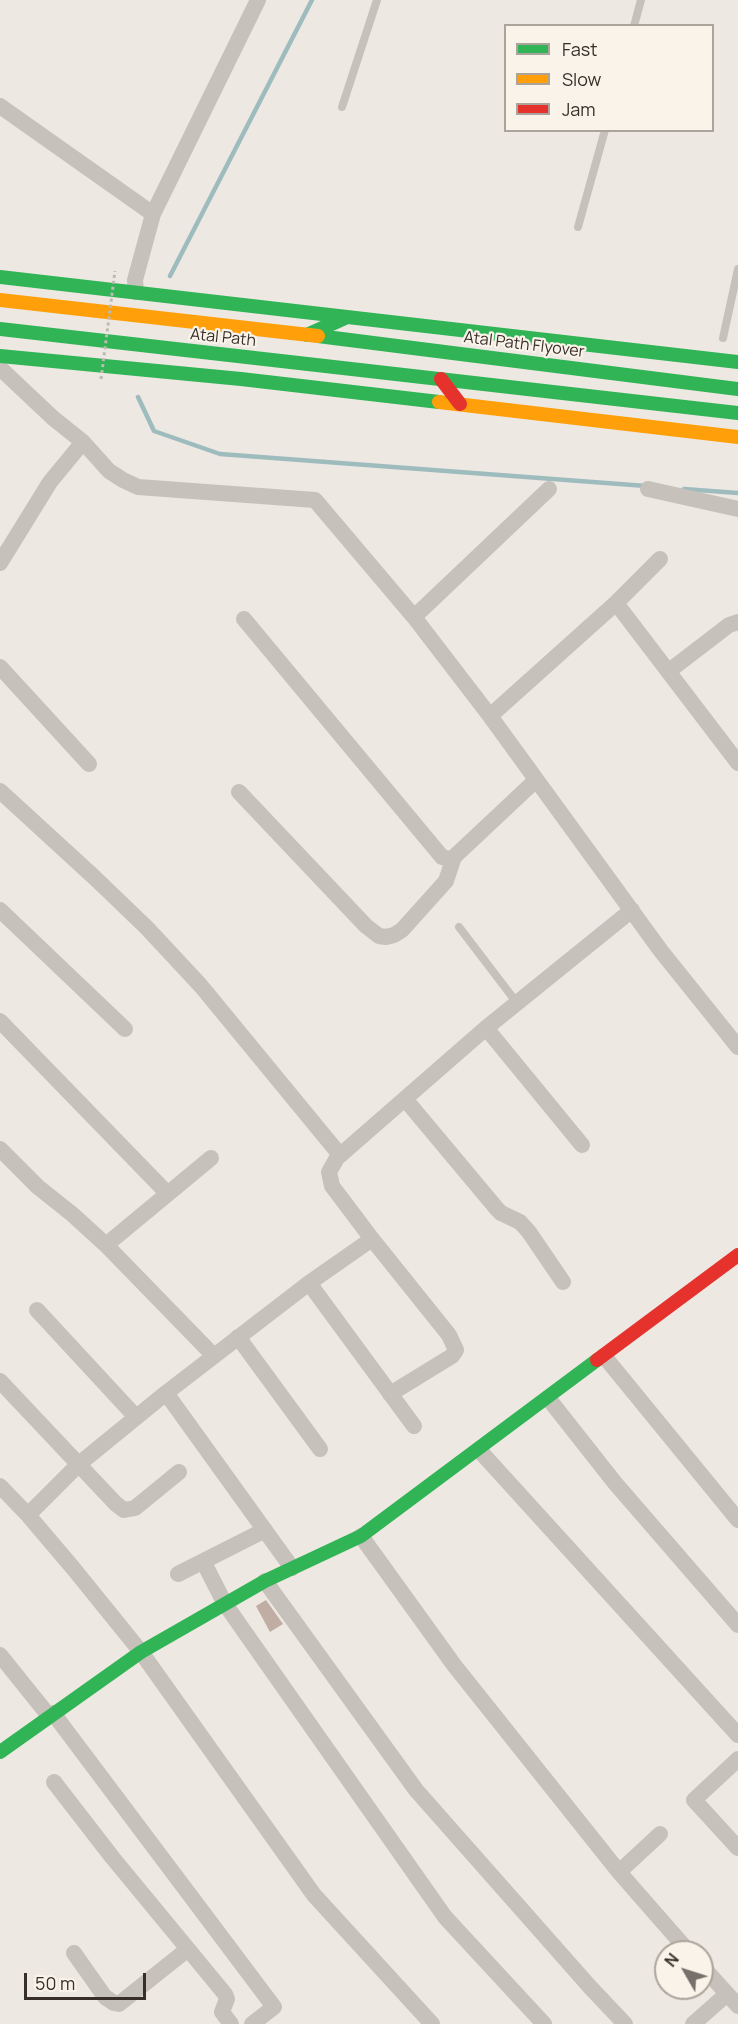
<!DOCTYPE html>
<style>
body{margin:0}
#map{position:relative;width:738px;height:2024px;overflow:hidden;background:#ede8e2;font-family:Manrope,sans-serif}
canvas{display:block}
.legend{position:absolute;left:504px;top:24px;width:210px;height:108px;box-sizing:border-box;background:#f9f3e9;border:2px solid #aba49c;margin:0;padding:8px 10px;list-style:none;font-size:18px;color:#372e29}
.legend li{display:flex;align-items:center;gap:12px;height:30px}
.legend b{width:30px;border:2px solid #aba49c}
.north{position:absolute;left:654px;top:1940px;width:60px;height:60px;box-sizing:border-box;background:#f9f3e9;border:2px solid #aba49c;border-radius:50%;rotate:309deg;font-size:16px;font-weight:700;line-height:24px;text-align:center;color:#372e29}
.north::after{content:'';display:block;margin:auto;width:21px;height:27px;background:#776f6a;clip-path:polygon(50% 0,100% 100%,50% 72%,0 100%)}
.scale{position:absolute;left:24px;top:1973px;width:122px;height:27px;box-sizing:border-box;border:3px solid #372e29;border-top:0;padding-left:8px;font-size:18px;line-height:21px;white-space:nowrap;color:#372e29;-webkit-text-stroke:4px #f9f3e9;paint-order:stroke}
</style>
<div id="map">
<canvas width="738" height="2024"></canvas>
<ul class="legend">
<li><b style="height:8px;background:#30b455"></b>Fast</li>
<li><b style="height:8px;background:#ff9f0a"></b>Slow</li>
<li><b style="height:8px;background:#e5322d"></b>Jam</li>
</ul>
<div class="north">N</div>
<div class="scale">50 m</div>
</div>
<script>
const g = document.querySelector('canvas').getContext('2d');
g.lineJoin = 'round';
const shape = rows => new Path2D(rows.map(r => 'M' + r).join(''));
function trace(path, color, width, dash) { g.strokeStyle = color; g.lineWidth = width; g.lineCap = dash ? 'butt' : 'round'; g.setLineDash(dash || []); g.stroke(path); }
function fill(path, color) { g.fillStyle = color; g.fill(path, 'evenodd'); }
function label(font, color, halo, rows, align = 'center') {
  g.font = font + ' Manrope,sans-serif'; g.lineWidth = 4.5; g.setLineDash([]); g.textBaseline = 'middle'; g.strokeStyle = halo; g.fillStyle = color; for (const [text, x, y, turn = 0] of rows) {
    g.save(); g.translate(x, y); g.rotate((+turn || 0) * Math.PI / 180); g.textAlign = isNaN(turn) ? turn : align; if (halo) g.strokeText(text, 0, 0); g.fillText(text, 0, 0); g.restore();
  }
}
const stream = shape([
 [170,276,312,0],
 [138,397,154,431,220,454,646,486],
 [684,489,738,493]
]);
const building = shape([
 [266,1600,283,1624,270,1632,256,1606]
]);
const lane = shape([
 [634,26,641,0],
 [342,107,377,0],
 [578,227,605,130],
 [723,338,738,269],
 [459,927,517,1003]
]);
const street = shape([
 [0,106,153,214],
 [136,292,135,280,153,214,258,0],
 [0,368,53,418,83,442,109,471,123,480,138,487,315,500,414,617,490,716,661,951,738,1047],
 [648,489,738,509],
 [0,563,50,482,83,442],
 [616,603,738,763],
 [414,617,549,489],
 [244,619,442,857,450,859,454,857,536,780],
 [0,667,89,764],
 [669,671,729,625,738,622],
 [490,716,616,603,660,559],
 [0,791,95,878,147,928,201,986,340,1155],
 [239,792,366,926,379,936,386,937,394,935,402,930,446,881,454,857],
 [0,910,125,1029],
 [0,1021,168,1194],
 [486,1028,582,1145],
 [405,1099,497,1209,501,1213,520,1222,529,1232,563,1282],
 [0,1149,38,1187,72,1214,106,1245,214,1356],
 [372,1239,449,1335,456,1350,452,1356,390,1394],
 [106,1245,211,1158],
 [309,1283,414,1426],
 [37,1310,136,1417],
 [238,1337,320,1449],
 [604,1356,738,1520],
 [0,1381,116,1504,124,1510,135,1508,179,1472],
 [166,1393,309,1283,372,1239,332,1186,329,1172,337,1158,486,1028,632,910],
 [548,1398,615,1483,738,1625],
 [479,1450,738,1735],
 [0,1486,28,1515,73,1568,141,1652,314,1895,432,2024],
 [28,1515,79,1464,166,1393,292,1568],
 [361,1536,454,1665,619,1872,689,1952],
 [204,1563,225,1604,445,1917,544,2024],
 [178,1574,265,1530],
 [265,1581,416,1790,590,1987,625,2024],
 [0,1655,49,1716],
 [53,1713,274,2007,252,2024],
 [738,1759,694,1800,738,1848],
 [54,1782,112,1857,225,1994,227,1999,222,2012,231,2024],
 [619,1872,660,1834],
 [74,1953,105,1997,114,2003,119,2004,188,1949],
 [702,1966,738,2006],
 [693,2024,727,1994]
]);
const fast = shape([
 [0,277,738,362],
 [0,329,738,413],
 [307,335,347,317],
 [318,336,738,389],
 [0,356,241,379,439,402],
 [0,1752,141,1652,265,1581,361,1536,597,1360]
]);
const slow = shape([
 [0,300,318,336],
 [439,402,738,437]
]);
const jam = shape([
 [441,379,460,404],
 [597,1360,738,1255]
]);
const pathBridge = shape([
 [101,379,115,271]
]);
const streetNames = [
 ["Atal Path",223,338,6],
 ["Atal Path Flyover",524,345,7]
];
trace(stream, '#9ebcbe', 4.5);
fill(building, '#c0aea4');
trace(lane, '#c6c1bb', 8);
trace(street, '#c6c1bb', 16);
trace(fast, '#30b455', 14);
trace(slow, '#ff9f0a', 14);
trace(jam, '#e5322d', 14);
trace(pathBridge, '#bfb9b3', 3, [3, 3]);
label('16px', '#372e29', '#f9f3e9', streetNames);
</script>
